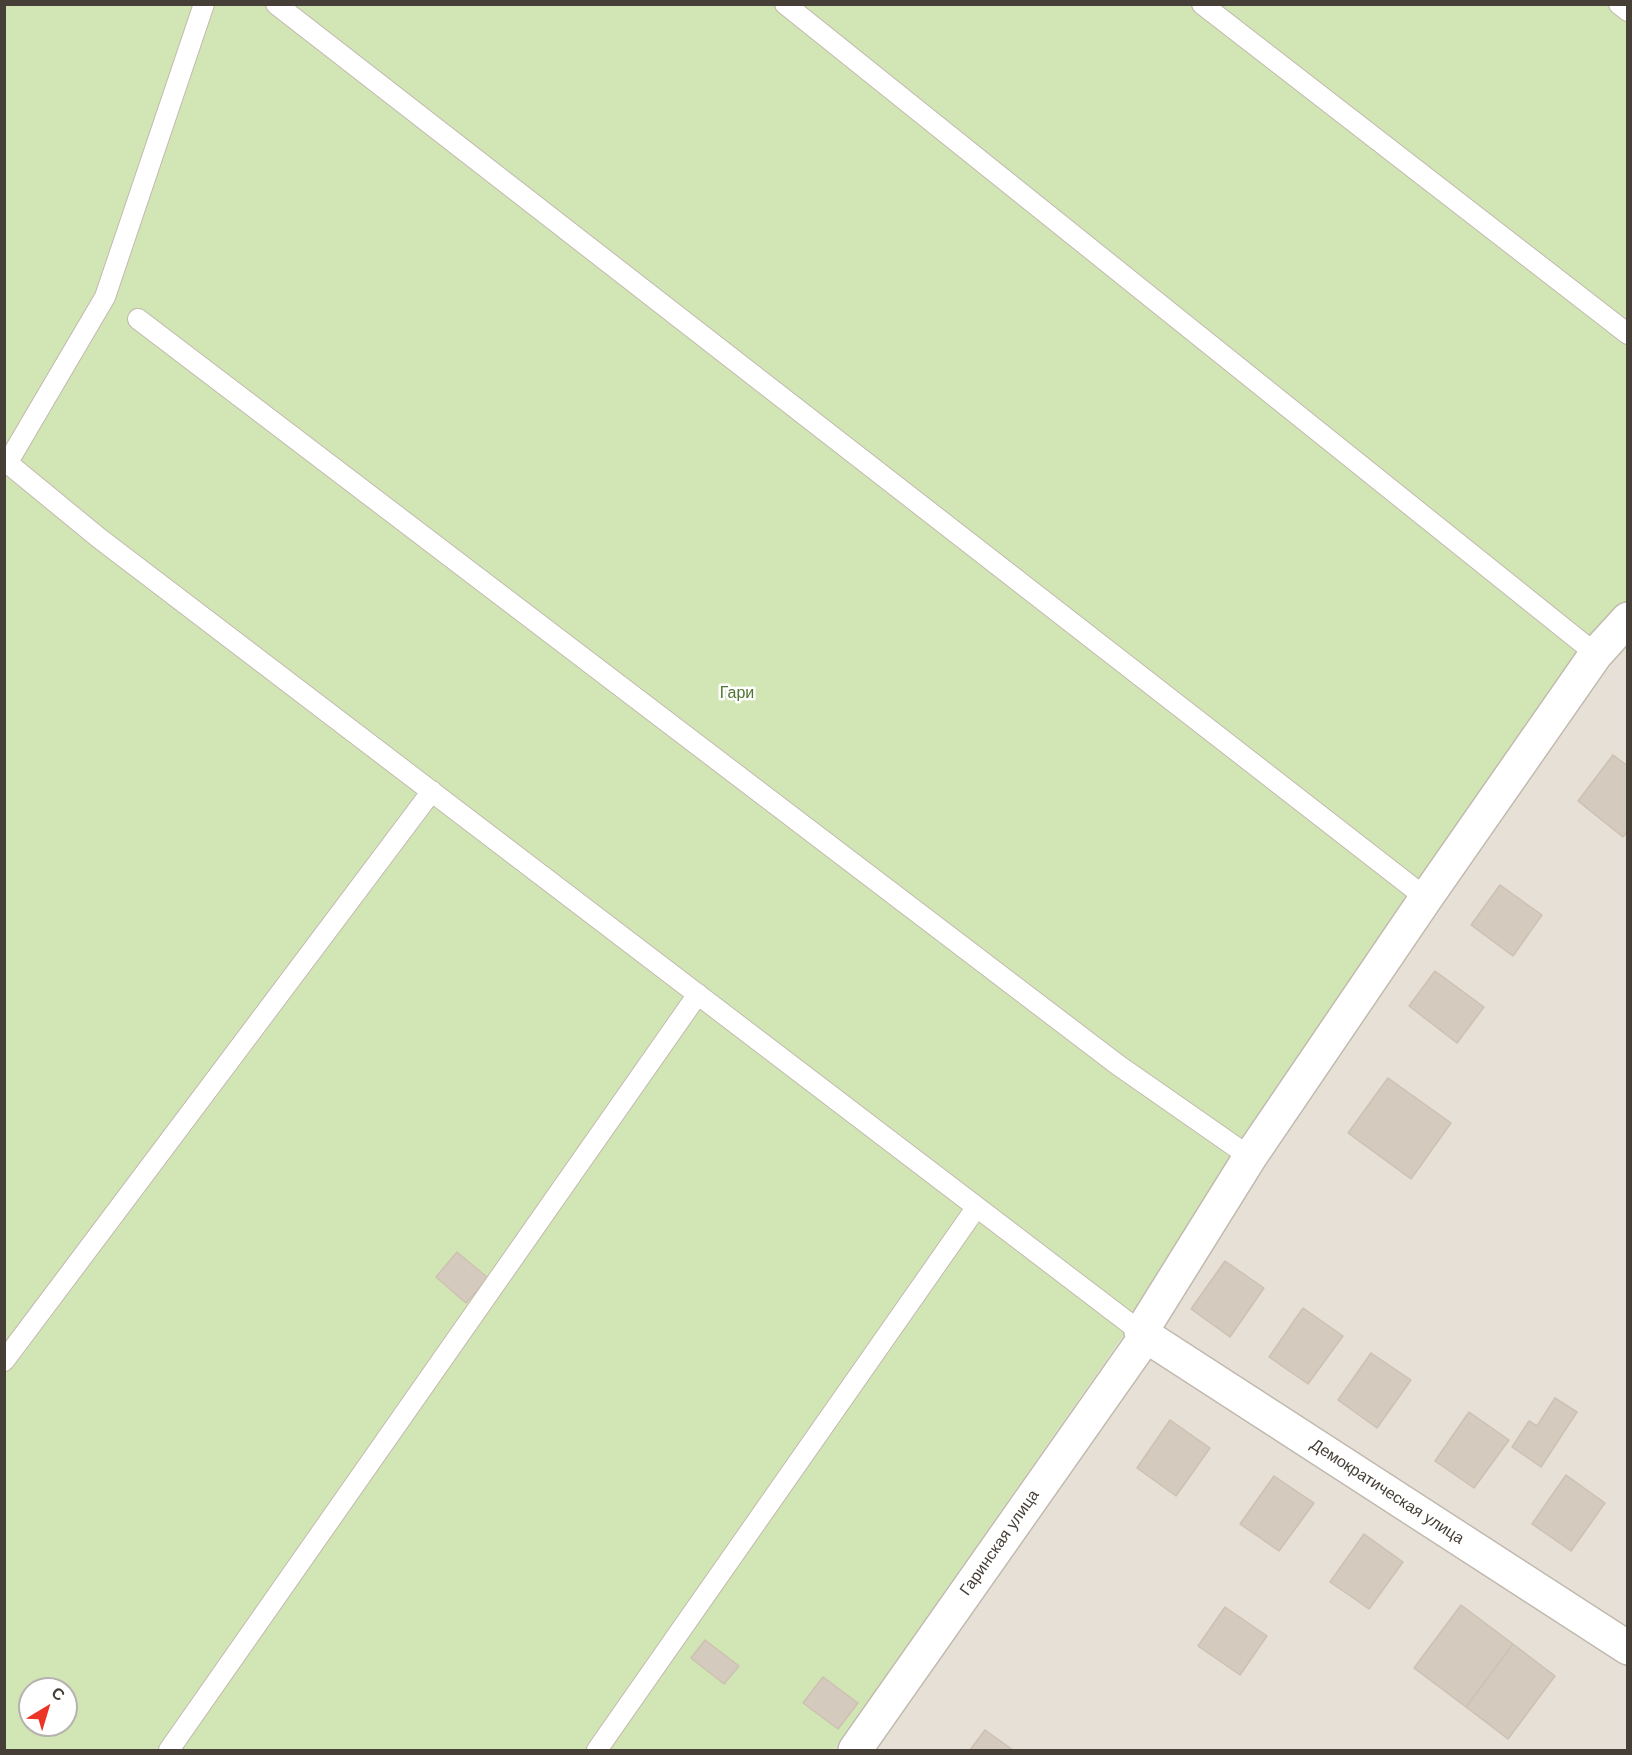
<!DOCTYPE html>
<meta charset="utf-8">
<style>
body{margin:0}
#map{position:relative;width:1632px;height:1755px;overflow:hidden;background:#f3efe8;font-family:Arial,sans-serif}
canvas{display:block}
.frame{position:absolute;inset:0;border:6px solid #463f37;pointer-events:none}
.north{position:absolute;left:18px;top:1677px;width:60px;height:60px;box-sizing:border-box;background:#fff;border:2px solid #b5b2af;border-radius:50%;rotate:38deg;font-size:16px;font-weight:700;line-height:24px;text-align:center;color:#463f37}
.north::after{content:'';display:block;margin:auto;width:21px;height:27px;background:#ec3526;clip-path:polygon(50% 0,100% 100%,50% 72%,0 100%)}
</style>
<div id="map">
<canvas width="1632" height="1755"></canvas>
<div class="frame"></div>
<div class="north">С</div>
</div>
<script>
const g = document.querySelector('canvas').getContext('2d');
g.lineJoin = 'round';
function fill(path, color) { g.fillStyle = color; g.fill(path, 'evenodd'); }
const shape = rows => new Path2D(rows.map(r => 'M' + r).join(''));
function trace(path, color, width, dash) { g.strokeStyle = color; g.lineWidth = width; g.lineCap = dash ? 'butt' : 'round'; g.setLineDash(dash || []); g.stroke(path); }
function label(font, color, halo, rows, align = 'center') {
  g.font = font + ' Arial,sans-serif'; g.lineWidth = 5; g.setLineDash([]); g.textBaseline = 'middle'; g.strokeStyle = halo; g.fillStyle = color; for (const [text, x, y, turn = 0] of rows) {
    g.save(); g.translate(x, y); g.rotate((+turn || 0) * Math.PI / 180); g.textAlign = isNaN(turn) ? turn : align; if (halo) g.strokeText(text, 0, 0); g.fillText(text, 0, 0); g.restore();
  }
}
const residential = shape([
 [1627,624,1627,1750,834,1750,1128,1329]
]);
const green = shape([
 [5,5,1627,5,1627,624,1128,1329,834,1750,5,1750],
 [30,1689,66,1689,66,1725,30,1725]
]);
const building = shape([
 [1613,755,1628,766,1628,831,1623,837,1578,801,1613,755],
 [1500,885,1542,915,1513,956,1471,925,1500,885],
 [1435,971,1484,1007,1457,1043,1409,1006,1435,971],
 [1388,1078,1451,1123,1411,1179,1348,1133,1388,1078],
 [457,1252,488,1278,466,1303,436,1277,457,1252],
 [1225,1261,1264,1288,1230,1337,1191,1309,1225,1261],
 [1303,1308,1343,1336,1308,1384,1269,1357,1303,1308],
 [1371,1353,1411,1380,1377,1428,1338,1400,1371,1353],
 [1555,1398,1577,1412,1541,1467,1512,1447,1529,1421,1537,1426,1555,1398],
 [1469,1412,1509,1440,1474,1488,1435,1461,1469,1412],
 [1170,1420,1210,1448,1176,1496,1137,1468,1170,1420],
 [1566,1475,1605,1503,1571,1551,1532,1524,1566,1475],
 [1274,1476,1314,1503,1279,1551,1240,1524,1274,1476],
 [1364,1534,1403,1562,1369,1609,1330,1582,1364,1534],
 [1461,1605,1513,1644,1466,1707,1414,1668,1461,1605],
 [1225,1607,1267,1636,1240,1675,1198,1646,1225,1607],
 [705,1640,739,1666,724,1684,691,1658,705,1640],
 [1513,1644,1555,1676,1508,1739,1466,1707,1513,1644],
 [823,1677,858,1703,838,1729,803,1703,823,1677],
 [985,1730,1013,1750,970,1750,985,1730]
]);
const lane = shape([
 [276,4,1426,898],
 [785,4,1596,654],
 [1202,4,1628,334],
 [1619,4,1628,11],
 [138,319,1118,1065,1250,1157],
 [4,460,99,538,1146,1336],
 [8,462,105,297,204,4],
 [4,1361,432,791],
 [169,1750,698,994],
 [597,1750,976,1208]
]);
const street = shape([
 [1141,1332,1250,1157,1426,898,1596,654,1628,619],
 [855,1750,1146,1336,1628,1648]
]);
const parkNames = [
 ["Гари",737,694]
];
const streetNames = [
 ["Демократическая улица",1387,1492,33],
 ["Гаринская улица",1000,1543,-55]
];
fill(residential, '#e7e0d7');
fill(green, '#d2e5b4');
fill(building, '#d4cabe');
trace(building, '#cec1b2', 1.5);
trace(lane, '#c1b9ae', 22);
trace(street, '#c1b9ae', 36);
trace(lane, '#fff', 20);
trace(street, '#fff', 33);
label('16px', '#4e742e', '#fff', parkNames);
label('16px', '#463f37', '#fff', streetNames);
</script>
